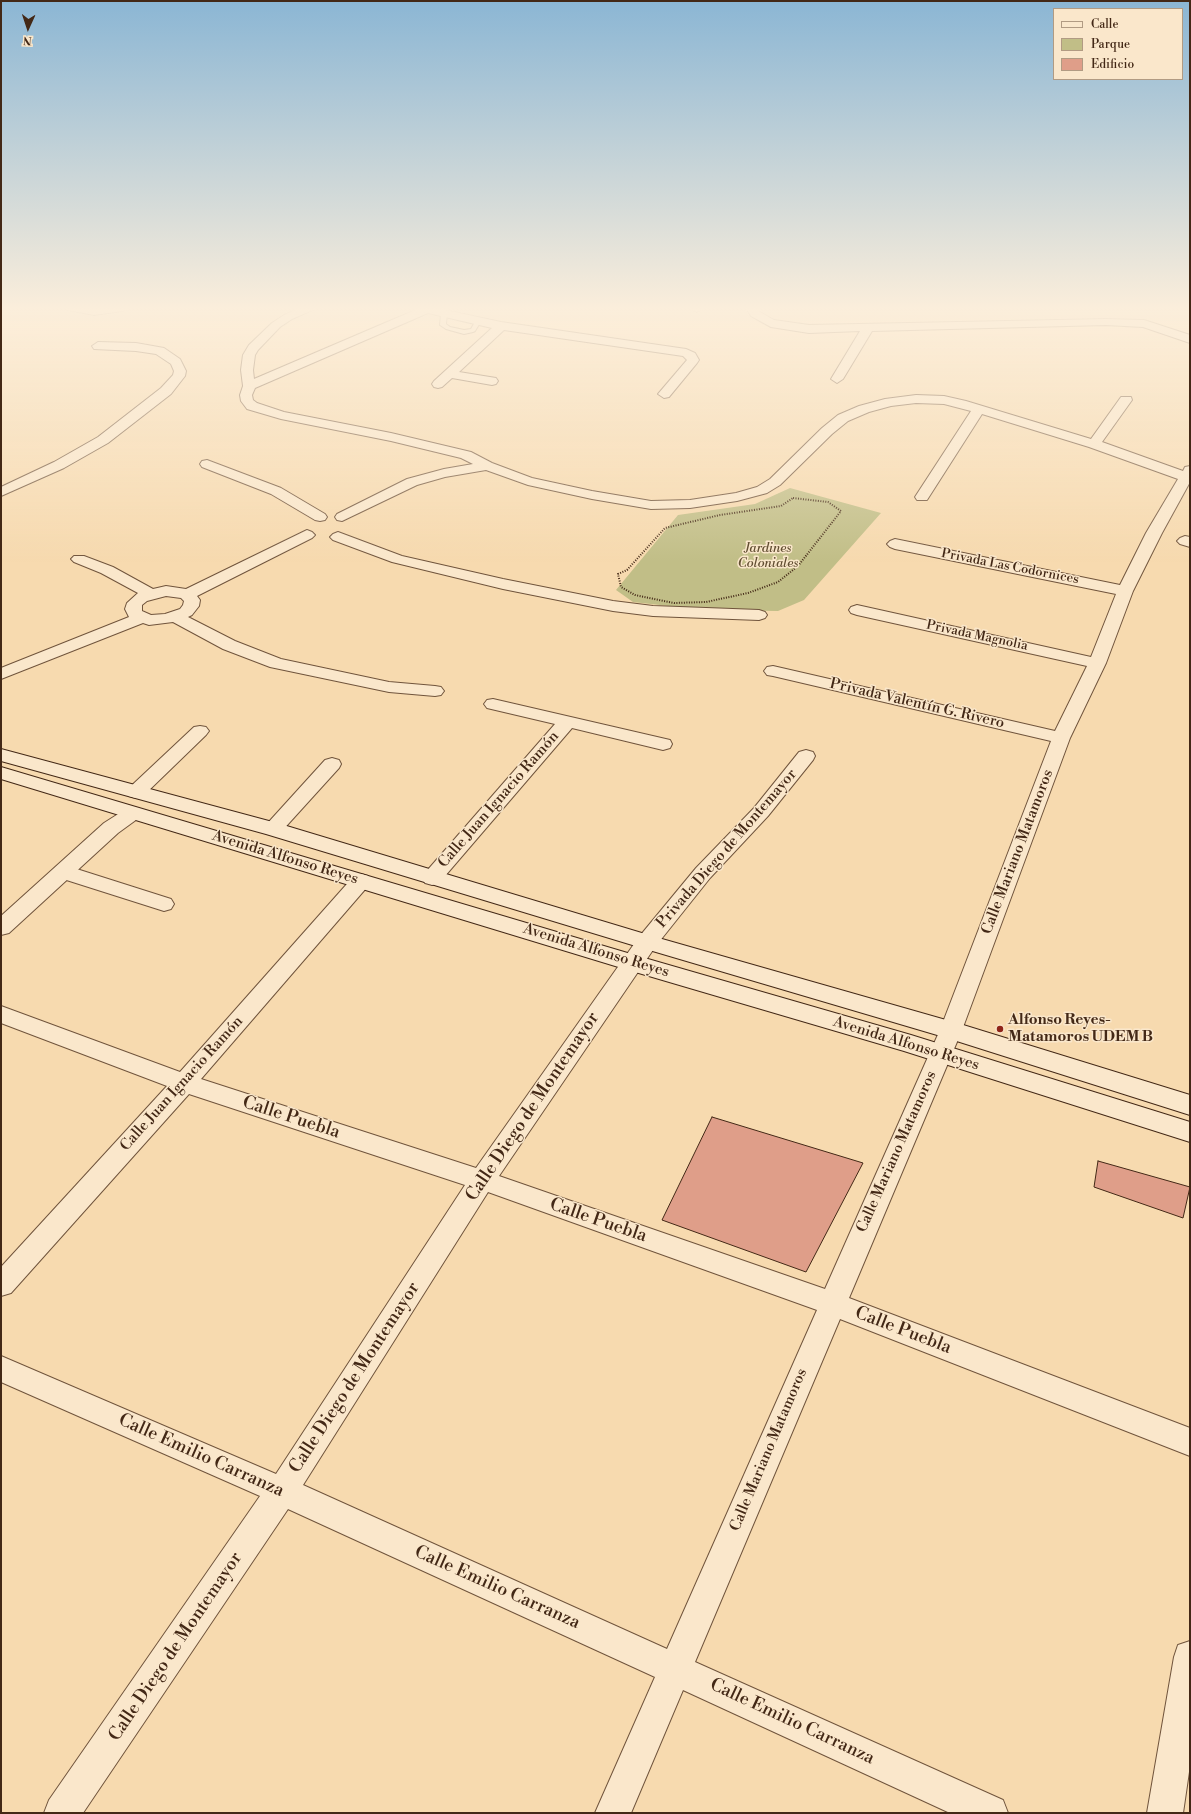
<!DOCTYPE html>
<meta charset="utf-8">
<style>
body{margin:0}
#map{position:relative;width:1191px;height:1814px;overflow:hidden;background:#f7daaf;font-family:"Libre Bodoni",serif}
canvas{display:block}
.frame{position:absolute;inset:0;border:2px solid #432816;pointer-events:none}
.legend{position:absolute;left:1053px;top:8px;width:130px;height:72px;box-sizing:border-box;background:#fae7cb;border:1px solid #b19b83;margin:0;padding:5px 7px;list-style:none;font-size:12px;color:#432816}
.legend li{display:flex;align-items:center;gap:8px;height:20px}
.legend b{width:20px;border:1px solid #b19b83}
.north{position:absolute;left:8px;top:8px;width:40px;height:40px;-webkit-text-stroke:3px #fae7cb;paint-order:stroke;rotate:183deg;font-size:11px;font-weight:700;line-height:16px;text-align:center;color:#432816}
.north::after{content:'';display:block;margin:auto;width:14px;height:18px;background:#432816;clip-path:polygon(50% 0,100% 100%,50% 72%,0 100%)}
</style>
<div id="map">
<canvas width="1191" height="1814"></canvas>
<div class="frame"></div>
<ul class="legend">
<li><b style="height:5px;background:#fae7cb"></b>Calle</li>
<li><b style="height:11px;background:#c1be87"></b>Parque</li>
<li><b style="height:11px;background:#df9e89"></b>Edificio</li>
</ul>
<div class="north">N</div>
</div>
<script>
const g = document.querySelector('canvas').getContext('2d');
g.lineJoin = 'round';
function fill(path, color) { g.fillStyle = color; g.fill(path, 'evenodd'); }
const shape = rows => new Path2D(rows.map(r => 'M' + r).join(''));
function trace(path, color, width, dash) { g.strokeStyle = color; g.lineWidth = width; g.lineCap = dash ? 'butt' : 'round'; g.setLineDash(dash || []); g.stroke(path); }
function label(font, color, halo, rows, align = 'center') {
  g.font = font + ' "Libre Bodoni",serif'; g.lineWidth = 3; g.setLineDash([]); g.textBaseline = 'middle'; g.strokeStyle = halo; g.fillStyle = color; for (const [text, x, y, turn = 0] of rows) {
    g.save(); g.translate(x, y); g.rotate((+turn || 0) * Math.PI / 180); g.textAlign = isNaN(turn) ? turn : align; if (halo) g.strokeText(text, 0, 0); g.fillText(text, 0, 0); g.restore();
  }
}
const green = shape([
 [790,488,881,513,804,600,778,611,704,610,633,602,616,590,678,515,755,504]
]);
const building = shape([
 [712,1117,863,1163,806,1272,662,1220,712,1117],
 [1098,1161,1190,1187,1183,1218,1094,1187,1098,1161]
]);
const path = shape([
 [793,498,828,502,841,511,798,566,778,582,748,593,706,602,674,603,635,595,621,587,618,574,627,570,665,528,720,515,781,506,793,498]
]);
const service = shape([
 [444,311,447,313,446,324,450,327,464,330,471,329,476,320,481,321,475,331,473,332,464,334,446,329,440,325,441,313,444,311]
]);
const minor = shape([
 [67,308,94,309,128,308,123,311,94,315,68,310,67,308],
 [300,308,317,308,292,319,280,327,258,350,255,355,253,370,254,379,420,308,436,308,501,322,686,349,695,353,699,360,697,363,669,397,664,398,658,394,687,360,683,356,504,330,459,372,496,378,498,381,496,384,492,385,452,378,442,387,438,388,434,387,432,384,434,381,492,328,428,313,255,388,252,395,253,400,257,403,284,412,391,433,471,452,492,463,532,478,592,491,651,501,690,500,736,493,757,487,770,479,822,428,838,415,859,406,885,399,916,395,944,396,966,401,1091,439,1121,397,1131,397,1132,400,1102,442,1183,471,1185,467,1190,466,1190,482,1162,533,1133,591,1106,663,1070,738,962,1030,849,1298,1190,1428,1190,1456,840,1319,695,1662,1003,1800,1008,1813,950,1813,683,1690,631,1813,595,1813,655,1677,288,1509,83,1813,44,1813,49,1800,260,1496,1,1382,1,1356,276,1474,465,1185,189,1094,11,1293,1,1296,1,1267,167,1086,1,1023,1,1006,180,1072,354,876,361,874,368,876,371,881,368,886,201,1079,476,1168,639,937,696,868,754,808,799,752,806,750,813,752,815,756,813,760,768,816,710,878,655,947,499,1176,825,1289,940,1030,1051,741,773,676,767,675,764,671,767,667,773,666,1055,731,1087,666,857,615,851,613,849,610,851,607,857,605,1091,657,1116,594,895,549,890,547,887,544,890,541,895,539,1120,585,1146,533,1178,479,1089,447,982,414,927,500,917,500,915,497,971,411,944,404,916,403,891,406,869,412,848,421,832,434,780,485,767,493,737,501,690,508,651,509,592,499,528,485,486,470,445,477,417,485,342,521,337,520,335,517,337,514,407,479,444,469,473,464,461,458,391,441,281,419,247,409,241,401,240,395,243,386,241,370,243,355,249,345,272,323,284,315,300,308],
 [488,1192,817,1310,667,1649,303,1485,488,1192],
 [703,308,697,312,691,309,692,308,703,308],
 [746,308,758,308,760,312,774,320,809,325,1106,319,1144,320,1190,335,1190,343,1143,327,1106,325,872,331,843,379,837,383,831,379,860,331,809,333,771,327,751,316,746,308],
 [98,342,136,343,164,348,180,359,186,371,185,376,171,394,108,443,64,468,1,496,1,487,54,462,98,437,161,388,173,375,174,371,171,364,156,354,136,351,94,349,92,346,98,342],
 [207,460,281,488,325,514,327,517,325,520,320,521,315,520,271,494,202,467,200,464,202,461,207,460],
 [307,530,312,532,315,535,312,538,197,596,200,600,199,606,192,615,188,617,235,641,281,659,389,682,435,686,441,687,444,691,441,695,435,696,389,692,270,667,223,649,173,622,149,625,143,623,1,679,1,668,129,617,125,609,127,603,138,593,101,573,74,562,71,559,74,556,84,556,113,567,153,589,166,586,186,589,307,530],
 [166,596,181,598,184,601,183,605,180,609,165,614,151,615,142,611,142,605,147,601,166,596],
 [338,532,402,556,503,579,613,601,653,606,759,610,765,612,767,615,765,618,759,620,653,616,613,611,503,589,392,562,333,540,330,537,333,534,338,532],
 [1185,536,1190,537,1190,547,1180,544,1177,541,1180,538,1185,536],
 [493,699,670,740,672,744,670,748,663,750,572,728,439,883,432,885,425,883,422,878,425,873,555,724,487,708,484,704,487,700,493,699],
 [200,726,206,727,209,731,206,735,143,796,136,798,129,796,126,792,129,788,194,727,200,726],
 [332,758,339,760,341,764,339,768,280,833,273,835,266,833,263,829,266,825,325,760,332,758],
 [64,865,171,899,174,904,171,909,164,911,57,877,54,872,57,867,64,865],
 [1190,1641,1190,1765,1183,1813,1147,1813,1174,1657,1178,1645,1190,1641]
]);
const tertiary = shape([
 [133,807,140,809,143,813,140,817,118,833,9,933,1,935,1,916,104,823,126,809,133,807]
]);
const secondary = shape([
 [1,749,280,824,655,937,960,1024,1190,1095,1190,1115,944,1037,639,947,266,834,1,761,1,749],
 [1,767,641,957,911,1035,1190,1122,1190,1142,904,1051,625,969,1,779,1,767]
]);
const markers = [
 [1000,1029,4,"#8f2418"]
];
const farParknames = [
 ["Jardines",768,549],
 ["Coloniales",768,564]
];
const farStreetnames = [
 ["Privada Las Codornices",1010,567,11],
 ["Privada Magnolia",977,636,12]
];
const streetNames = [
 ["Privada Valentín G. Rivero",917,704,13],
 ["Calle Juan Ignacio Ramón",499,800,-49],
 ["Privada Diego de Montemayor",727,849,-49],
 ["Calle Mariano Matamoros",1018,852,-69],
 ["Avenida Alfonso Reyes",285,858,17],
 ["Avenida Alfonso Reyes",596,951,17],
 ["Avenida Alfonso Reyes",906,1044,17],
 ["Calle Juan Ignacio Ramón",182,1084,-48],
 ["Calle Mariano Matamoros",897,1152,-66],
 ["Calle Mariano Matamoros",769,1450,-67]
];
const poiNames = [
 ["Alfonso Reyes-",1008,1020],
 ["Matamoros UDEM B",1008,1037]
];
const nearStreetnames = [
 ["Calle Diego de Montemayor",533,1107,-56],
 ["Calle Puebla",291,1118,18],
 ["Calle Puebla",598,1221,19],
 ["Calle Puebla",903,1331,21],
 ["Calle Diego de Montemayor",355,1378,-57],
 ["Calle Emilio Carranza",201,1456,24],
 ["Calle Emilio Carranza",497,1588,24],
 ["Calle Diego de Montemayor",176,1647,-56],
 ["Calle Emilio Carranza",792,1722,25]
];
fill(green, '#c1be87');
fill(building, '#df9e89');
trace(building, '#432816', 1);
trace(service, '#70543c', 2);
trace(minor, '#70543c', 2);
trace(tertiary, '#70543c', 2);
trace(secondary, '#432816', 2);
trace(path, '#432816', 2, [1, 1.5]);
fill(service, '#fae7cb');
fill(minor, '#fae7cb');
fill(tertiary, '#fae7cb');
fill(secondary, '#fae7cb');
const sky = g.createLinearGradient(0, 0, 0, 562);
sky.addColorStop(0, '#8bb6d4');
sky.addColorStop(0.55, '#fbeedb');
sky.addColorStop(1, '#fbeedb00');
g.fillStyle = sky;
g.fillRect(0, 0, 1191, 562);
for (const [x, y, r, color] of markers) { const dot = new Path2D(); dot.arc(x, y, r, 0, 2 * Math.PI); g.fillStyle = color; g.fill(dot); trace(dot, '#fae7cb', 1.5); }
label('italic 13px', '#624e32', '#fae7cb', farParknames);
label('13px', '#432816', '#fae7cb', farStreetnames);
label('15px', '#432816', '#fae7cb', streetNames);
label('bold 15px', '#432816', '#fae7cb', poiNames, 'left');
label('18px', '#432816', '#fae7cb', nearStreetnames);
</script>
